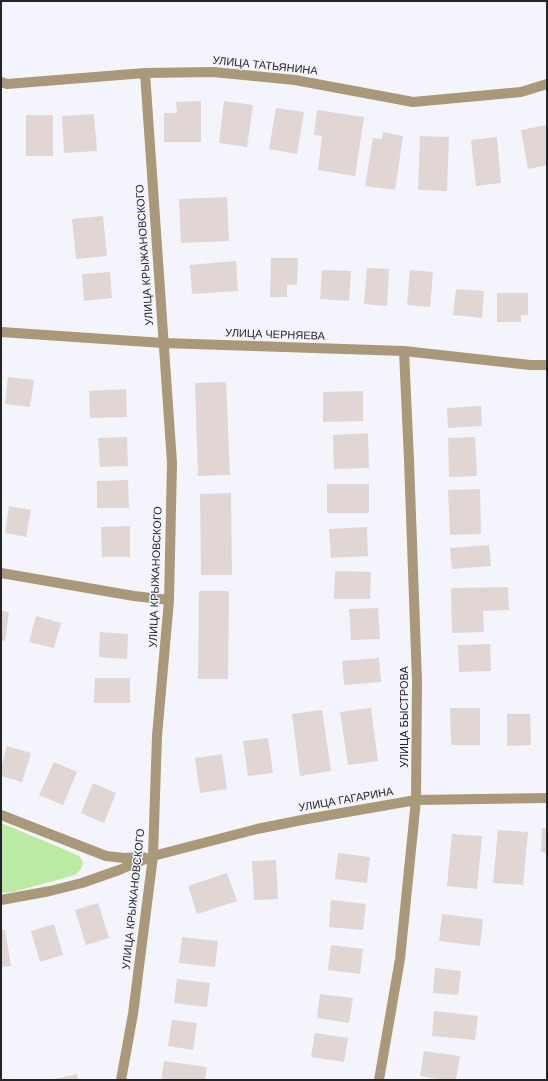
<!DOCTYPE html>
<meta charset="utf-8">
<style>
body{margin:0}
#map{position:relative;width:548px;height:1081px;overflow:hidden;background:#f4f4fd;font-family:Arial,sans-serif}
canvas{display:block}
.frame{position:absolute;inset:0;border:2px solid #242427;pointer-events:none}
</style>
<div id="map">
<canvas width="548" height="1081"></canvas>
<div class="frame"></div>
</div>
<script>
const g = document.querySelector('canvas').getContext('2d');
g.lineJoin = 'round';
function fill(path, color) { g.fillStyle = color; g.fill(path, 'evenodd'); }
const shape = rows => new Path2D(rows.map(r => 'M' + r).join(''));
function trace(path, color, width, dash) { g.strokeStyle = color; g.lineWidth = width; g.lineCap = dash ? 'butt' : 'round'; g.setLineDash(dash || []); g.stroke(path); }
function label(font, color, halo, rows, align = 'center') {
  g.font = font + ' Arial,sans-serif'; g.lineWidth = 3; g.setLineDash([]); g.textBaseline = 'middle'; g.strokeStyle = halo; g.fillStyle = color; for (const [text, x, y, turn = 0] of rows) {
    g.save(); g.translate(x, y); g.rotate((+turn || 0) * Math.PI / 180); g.textAlign = isNaN(turn) ? turn : align; if (halo) g.strokeText(text, 0, 0); g.fillText(text, 0, 0); g.restore();
  }
}
const green = shape([
 [1,823,61,848,79,856,83,862,81,869,75,875,13,892,1,893]
]);
const building = shape([
 [201,101,201,142,164,142,164,113,177,113,176,102],
 [224,101,253,105,247,147,219,143],
 [276,108,304,112,297,154,269,149],
 [317,110,364,117,355,176,318,170,322,136,314,135],
 [94,114,97,151,64,153,62,116],
 [26,115,53,115,53,156,26,156],
 [547,125,547,165,528,169,521,130],
 [383,132,403,136,395,190,365,186,373,138,382,139],
 [420,136,449,137,447,191,418,190],
 [497,137,501,183,476,186,471,140],
 [227,197,229,241,181,243,179,199],
 [103,216,107,256,76,259,72,219],
 [271,258,298,258,297,285,287,285,287,297,270,297],
 [236,261,238,291,192,294,190,265],
 [367,268,389,269,387,306,364,304],
 [322,270,351,271,349,301,320,299],
 [410,270,433,272,430,307,407,305],
 [110,272,112,298,84,301,82,274],
 [456,289,484,291,482,318,453,315],
 [497,293,528,293,528,315,521,315,521,322,497,322],
 [8,377,34,380,30,407,5,404],
 [226,382,230,475,198,476,195,383],
 [126,389,127,417,90,418,89,391],
 [363,391,363,421,323,422,323,392],
 [481,406,482,426,448,428,447,408],
 [368,433,369,468,334,469,333,435],
 [127,437,128,466,100,467,98,438],
 [475,437,477,476,449,477,448,438],
 [128,480,129,508,97,508,97,481],
 [327,484,369,484,369,513,327,513],
 [480,489,481,534,450,535,448,490],
 [231,493,232,575,201,575,200,494],
 [9,506,31,510,26,537,5,533],
 [130,526,130,557,102,557,101,527],
 [367,527,368,556,331,558,329,529],
 [489,545,491,566,452,569,450,548],
 [335,571,371,572,370,599,334,599],
 [508,587,509,610,483,611,484,632,452,633,451,588],
 [199,591,229,591,228,679,198,679],
 [378,608,380,639,351,640,349,609],
 [1,611,9,612,5,641,1,640],
 [36,616,61,623,54,648,29,642],
 [100,632,128,634,127,659,99,657],
 [490,644,491,671,459,672,458,645],
 [379,658,381,682,344,685,342,661],
 [95,678,130,678,130,703,94,703],
 [371,708,378,761,348,765,340,712],
 [450,708,480,708,480,745,451,745],
 [322,710,331,771,300,776,292,714],
 [507,714,530,714,531,745,507,746],
 [268,738,273,773,248,776,243,741],
 [7,746,31,753,22,782,1,776,1,768],
 [222,754,227,789,200,793,195,758],
 [54,762,77,772,63,805,39,795],
 [93,783,116,793,104,823,81,813],
 [542,828,547,828,547,853,541,852],
 [498,830,528,832,523,885,493,883],
 [452,834,482,836,477,889,447,886],
 [338,853,370,857,367,883,335,879],
 [276,860,278,899,254,900,252,861],
 [227,873,237,901,197,914,188,886],
 [331,900,366,904,363,930,329,927],
 [98,903,109,938,86,945,75,910],
 [442,914,483,919,480,946,439,941],
 [54,924,63,955,40,962,31,931],
 [1,930,5,930,11,966,1,967],
 [182,937,218,941,215,967,179,963],
 [331,945,363,949,360,974,328,970],
 [435,968,461,971,458,995,433,993],
 [177,979,210,983,207,1007,174,1003],
 [320,994,353,998,349,1023,317,1018],
 [434,1011,478,1016,475,1040,432,1036],
 [172,1020,197,1023,193,1050,168,1046],
 [315,1033,348,1038,344,1062,311,1057],
 [424,1051,460,1056,456,1080,443,1080,420,1076],
 [164,1061,207,1067,205,1080,161,1080],
 [77,1074,78,1080,55,1080,54,1079]
]);
const minor = shape([
 [1,82,7,84,145,73,213,72,295,80,413,102,521,92,547,84],
 [1,332,163,343,404,351,530,365,547,365],
 [1,573,134,596,169,600],
 [1,815,106,856,124,858,143,857],
 [1,900,50,891,82,883,119,870,153,856,257,829,307,819,416,800,547,798],
 [121,1080,133,1014,153,856,157,736,169,600,172,463,145,73],
 [379,1080,400,959,416,800,417,681,409,460,404,351]
]);
const streetNames = [
 ["УЛИЦА ТАТЬЯНИНА",265,66,6],
 ["УЛИЦА КРЫЖАНОВСКОГО",145,255,-94],
 ["УЛИЦА ЧЕРНЯЕВА",275,335,2],
 ["УЛИЦА КРЫЖАНОВСКОГО",156,577,-88],
 ["УЛИЦА БЫСТРОВА",405,717,-90],
 ["УЛИЦА ГАГАРИНА",346,800,-10],
 ["УЛИЦА КРЫЖАНОВСКОГО",134,899,-84]
];
fill(green, '#bbeba3');
fill(building, '#e1d6d4');
trace(minor, '#a99978', 10);
label('11px', '#242427', '#f4f4fd', streetNames);
</script>
